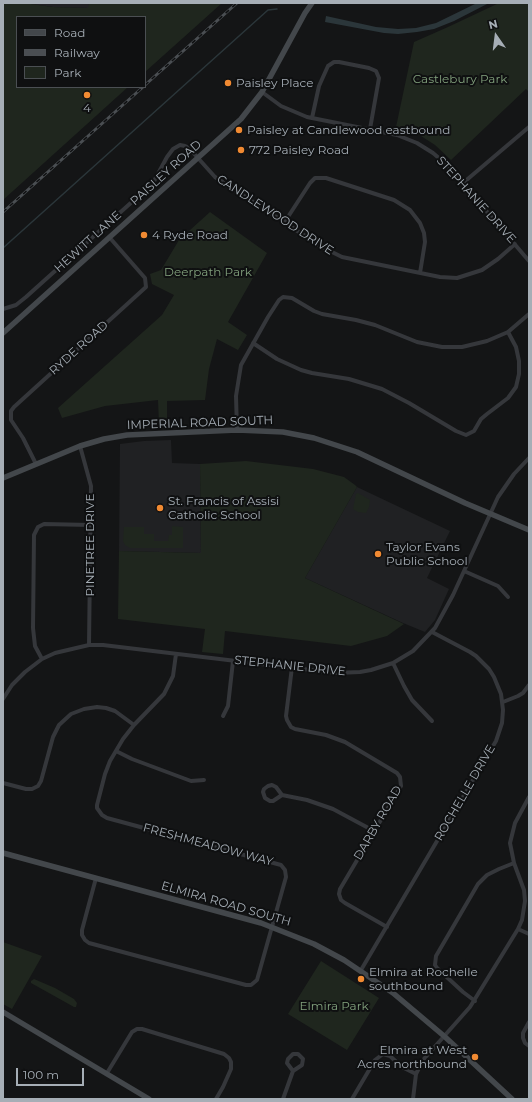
<!DOCTYPE html>
<style>
body{margin:0}
#map{position:relative;width:532px;height:1102px;overflow:hidden;background:#141516;font-family:Montserrat,sans-serif}
canvas{display:block}
.frame{position:absolute;inset:0;border:4px solid #a6aeb6;pointer-events:none}
.legend{position:absolute;left:16px;top:16px;width:130px;height:72px;box-sizing:border-box;background:#0f1011;border:1px solid #4b4f53;margin:0;padding:5px 7px;list-style:none;font-size:12px;color:#a6aeb6}
.legend li{display:flex;align-items:center;gap:8px;height:20px}
.legend b{width:20px;border:1px solid #4b4f53}
.north{position:absolute;left:476px;top:16px;width:40px;height:40px;-webkit-text-stroke:3px #0f1011;paint-order:stroke;rotate:346deg;font-size:11px;font-weight:700;line-height:16px;text-align:center;color:#a6aeb6}
.north::after{content:'';display:block;margin:auto;width:14px;height:18px;background:#a6aeb6;clip-path:polygon(50% 0,100% 100%,50% 72%,0 100%)}
.scale{position:absolute;left:16px;top:1068px;width:68px;height:18px;box-sizing:border-box;border:2px solid #a6aeb6;border-top:0;padding-left:5px;font-size:12px;line-height:14px;white-space:nowrap;color:#a6aeb6;-webkit-text-stroke:3px #0f1011;paint-order:stroke}
</style>
<div id="map">
<canvas width="532" height="1102"></canvas>
<div class="frame"></div>
<ul class="legend">
<li><b style="height:5px;background:#43474b"></b>Road</li>
<li><b style="height:5px;background:#4a4e52"></b>Railway</li>
<li><b style="height:11px;background:#1f261e"></b>Park</li>
</ul>
<div class="north">N</div>
<div class="scale">100 m</div>
</div>
<script>
const g = document.querySelector('canvas').getContext('2d');
g.lineJoin = 'round';
function fill(path, color) { g.fillStyle = color; g.fill(path, 'evenodd'); }
const shape = rows => new Path2D(rows.map(r => 'M' + r).join(''));
function trace(path, color, width, dash) { g.strokeStyle = color; g.lineWidth = width; g.lineCap = dash ? 'butt' : 'round'; g.setLineDash(dash || []); g.stroke(path); }
function label(font, color, halo, rows, align = 'center') {
  g.font = font + ' Montserrat,sans-serif'; g.lineWidth = 4; g.setLineDash([]); g.textBaseline = 'middle'; g.strokeStyle = halo; g.fillStyle = color; for (const [text, x, y, turn = 0] of rows) {
    g.save(); g.translate(x, y); g.rotate((+turn || 0) * Math.PI / 180); g.textAlign = isNaN(turn) ? turn : align; if (halo) g.strokeText(text, 0, 0); g.fillText(text, 0, 0); g.restore();
  }
}
const built = shape([
 [24,3,93,3,89,4,89,8,87,8,53,7],
 [171,440,172,463,200,464,201,553,119,551,120,444,144,441],
 [357,487,450,531,427,578,449,589,435,620,425,632,403,623,305,578]
]);
const green = shape([
 [3,3,24,3,53,7,88,8,89,4,93,3,222,3,145,72,145,17,17,17,17,87,128,87,3,200],
 [499,3,529,3,529,92,526,89,451,160,435,145,421,136,396,127,414,42,448,27],
 [210,212,267,253,228,322,247,335,238,350,217,339,209,369,205,400,167,401,167,424,159,424,158,400,105,406,62,418,58,408,162,315,174,295,152,284,150,274,161,270,179,240],
 [246,461,313,469,344,477,355,485,357,487,305,578,404,624,387,636,351,646,225,631,223,654,202,652,205,629,118,619,119,551,201,553,200,464],
 [358,493,370,500,369,507,366,513,358,512,353,509,356,494],
 [172,526,183,527,183,548,130,548,125,545,123,541,124,527,144,527,144,534,154,534,154,541,168,541,169,535,172,535],
 [3,942,42,956,12,1009,3,1004],
 [321,961,379,998,347,1050,288,1014],
 [34,979,55,988,74,999,77,1003,76,1007,74,1007,31,983,31,981]
]);
const water = shape([
 [477,3,489,3,454,21,434,29,417,32,398,34,384,33,325,22,326,16,376,27,398,29,416,28,436,23]
]);
const stream = shape([
 [3,248,268,10,277,9]
]);
const street = shape([
 [262,92,281,106,307,117,397,135,417,143,433,153,447,165,529,261],
 [312,118,319,86,328,66,334,62,339,62,369,68,376,71,379,78,370,129],
 [463,183,529,127],
 [284,223,310,183,315,178,326,178,394,200,410,210,420,223,424,233,425,242,420,273],
 [3,309,16,305,26,297,153,183,167,157,173,149,180,145,185,146,189,148,215,177,221,181,322,247,342,257,440,277,457,278,482,270,498,259,515,244],
 [253,343,277,359,301,370,312,373,349,379,382,389,409,403,456,431,466,435,474,431,481,419,487,414,508,398,516,387,519,374,519,361,516,347,508,332],
 [237,430,236,396,241,365,268,317,279,300,283,297,292,298,314,311,322,314,356,320,375,325,417,342,442,347,462,347,487,341,508,332,529,314],
 [80,446,91,486,89,645],
 [36,464,23,438,11,420,11,411,14,407,146,287,145,278,110,238],
 [464,571,498,586,508,597],
 [42,659,35,646,33,628,34,535,38,527,44,524,91,525],
 [393,663,404,686,412,700,432,721],
 [292,667,286,716,287,720,291,727,295,729,326,735,345,742,397,773,400,777,401,786,340,889,339,894,341,900,345,903,387,927],
 [3,699,12,685,25,672,42,659,55,653,89,645,103,645,336,673,360,672,371,670,393,663,413,651,435,628,453,595,498,497,514,474,529,458],
 [503,702,518,696,523,693,529,685],
 [223,716,228,706,233,661],
 [116,751,132,759,191,781,204,780],
 [3,783,26,789,32,789,38,786,41,781,53,737,59,725,71,714,84,709,97,707,106,708,115,711,134,725],
 [282,795,273,801,270,801,265,798,263,792,264,789,268,786,272,785,276,787,282,795,307,800,333,809,374,831],
 [96,878,82,930,82,935,85,940,89,943,246,985,251,985,257,980,286,877,285,870,281,865,107,818,102,815,97,808,97,805,105,774,110,761,123,739,134,725,164,694,173,676,176,654],
 [518,929,529,934],
 [361,970,496,741,502,723,503,710,501,694,494,677,489,669,476,656,470,652,432,632],
 [475,1001,463,992,437,968,435,965,436,956,478,884,487,875,499,869,514,863],
 [529,1022,523,1033,523,1038,525,1043,529,1046],
 [107,1073,132,1032,137,1029,142,1029,224,1054,229,1058,231,1062,231,1069,223,1087,216,1099],
 [283,1099,293,1071,302,1065,303,1059,298,1054,293,1054,288,1059,287,1063,293,1071],
 [352,1099,375,1060,383,1054,390,1056,402,1067,416,1074],
 [413,1099,416,1074,423,1060,470,1007,518,929,522,920,525,901,524,890,514,863,510,843,515,823,529,797]
]);
const secondary = shape([
 [3,333,241,119,262,92,305,13,312,3],
 [3,478,80,446,104,439,127,435,237,430,283,432,314,438,357,452,465,503,529,530],
 [3,853,261,923,314,944,344,960,393,993,444,1036,512,1099],
 [3,1012,149,1099]
]);
const rail = shape([
 [145,85,237,3],
 [3,212,143,87]
]);
const markers = [
 [228,83,4,"#f18a32"],
 [87,95,4,"#f18a32"],
 [239,130,4,"#f18a32"],
 [241,150,4,"#f18a32"],
 [144,235,4,"#f18a32"],
 [160,508,4,"#f18a32"],
 [378,554,4,"#f18a32"],
 [361,979,4,"#f18a32"],
 [475,1057,4,"#f18a32"]
];
const parkNames = [
 ["Castlebury Park",460,79],
 ["Deerpath Park",208,272],
 ["Elmira Park",334,1006]
];
const poiNames = [
 ["Paisley Place",236,83],
 ["4",87,108,"center"],
 ["Paisley at Candlewood eastbound",247,130],
 ["772 Paisley Road",249,150],
 ["4 Ryde Road",152,235],
 ["St. Francis of Assisi",168,501],
 ["Catholic School",168,515],
 ["Taylor Evans",386,547],
 ["Public School",386,561],
 ["Elmira at Rochelle",369,972],
 ["southbound",369,986],
 ["Elmira at West",467,1050,"right"],
 ["Acres northbound",467,1064,"right"]
];
const streetNames = [
 ["PAISLEY ROAD",166,173,-42],
 ["STEPHANIE DRIVE",476,200,48],
 ["CANDLEWOOD DRIVE",275,215,33],
 ["HEWITT LANE",88,242,-42],
 ["RYDE ROAD",79,348,-42],
 ["IMPERIAL ROAD SOUTH",200,423,-2],
 ["PINETREE DRIVE",90,545,-90],
 ["STEPHANIE DRIVE",290,666,6],
 ["ROCHELLE DRIVE",465,793,-60],
 ["DARBY ROAD",378,823,-60],
 ["FRESHMEADOW WAY",208,845,15],
 ["ELMIRA ROAD SOUTH",226,904,16]
];
fill(built, '#202123');
fill(green, '#1f261e');
fill(water, '#2b363a');
trace(stream, '#2b363a', 1.5);
trace(street, '#35373b', 4);
trace(secondary, '#43474b', 5.5);
trace(rail, '#4a4e52', 3);
trace(rail, '#0f1011', 1.5, [4.5]);
for (const [x, y, r, color] of markers) { const dot = new Path2D(); dot.arc(x, y, r, 0, 2 * Math.PI); g.fillStyle = color; g.fill(dot); trace(dot, '#0f1011', 1.5); }
label('12px', '#82a17d', '#0f1011', parkNames);
label('12px', '#a6aeb6', '#0f1011', poiNames, 'left');
label('12px', '#a6aeb6', '#0f1011', streetNames);
</script>
